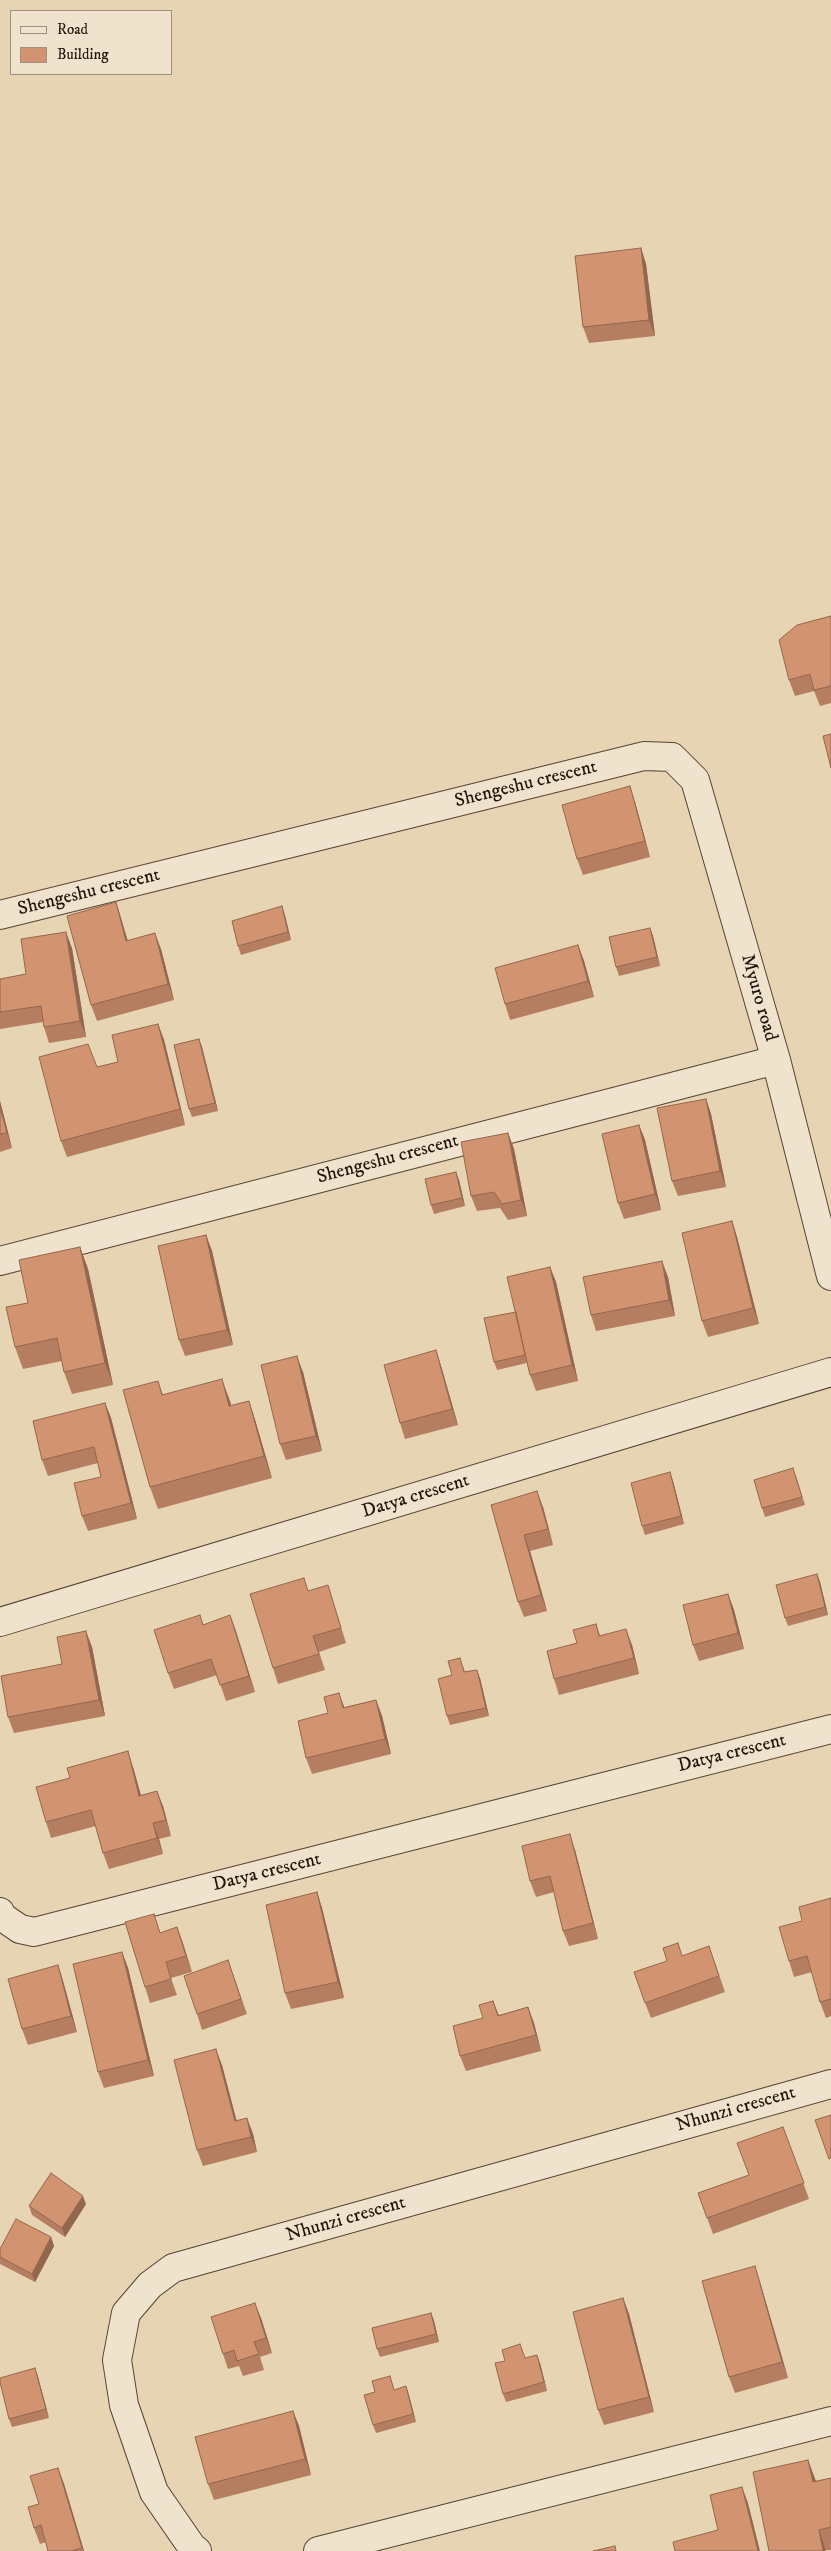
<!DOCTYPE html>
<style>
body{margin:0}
#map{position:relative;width:831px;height:2551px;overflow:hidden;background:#e6d4b2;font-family:"IM FELL DW Pica",serif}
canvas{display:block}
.legend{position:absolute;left:10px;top:10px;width:162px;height:65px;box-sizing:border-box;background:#efe3cd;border:1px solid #9e907f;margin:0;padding:6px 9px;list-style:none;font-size:15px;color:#25130b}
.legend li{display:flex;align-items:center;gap:10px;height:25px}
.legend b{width:25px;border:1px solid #9e907f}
</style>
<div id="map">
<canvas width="831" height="2551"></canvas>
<ul class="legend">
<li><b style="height:6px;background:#efe3cd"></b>Road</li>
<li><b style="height:14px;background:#d29370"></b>Building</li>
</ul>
</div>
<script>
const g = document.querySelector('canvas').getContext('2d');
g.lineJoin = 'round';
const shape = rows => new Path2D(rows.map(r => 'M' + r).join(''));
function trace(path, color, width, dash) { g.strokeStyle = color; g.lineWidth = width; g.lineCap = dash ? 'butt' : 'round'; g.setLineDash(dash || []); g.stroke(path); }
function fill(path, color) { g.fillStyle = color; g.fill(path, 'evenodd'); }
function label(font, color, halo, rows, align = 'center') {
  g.font = font + ' "IM FELL DW Pica",serif'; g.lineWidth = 4; g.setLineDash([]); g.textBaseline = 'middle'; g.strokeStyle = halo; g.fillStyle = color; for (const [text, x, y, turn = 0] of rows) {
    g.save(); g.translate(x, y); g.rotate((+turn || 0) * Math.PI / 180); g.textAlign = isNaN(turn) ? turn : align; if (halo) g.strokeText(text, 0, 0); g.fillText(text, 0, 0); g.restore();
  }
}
const minor = shape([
 [0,915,644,756,672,757,695,780,776,1060,831,1276],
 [0,1261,776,1060],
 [0,1622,831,1372],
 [0,1912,1,1916,20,1929,34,1932,831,1729],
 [197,2551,192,2547,154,2492,124,2405,117,2360,126,2313,150,2285,173,2268,831,2084],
 [318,2551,831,2421]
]);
const wall = shape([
 [641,248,646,264,655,336,589,343,583,327],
 [831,616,831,703,820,706,814,691,795,696,789,680],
 [635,802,650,857,583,875,577,859],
 [116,902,121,918,128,941,161,949,174,1000,97,1021,91,1005],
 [282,906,291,940,241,955,238,946],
 [650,928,653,936,660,966,619,976,616,967],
 [578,945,584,961,594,997,510,1020,505,1004],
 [72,948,86,1037,49,1043,44,1027,43,1022,0,1029,0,979,26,974],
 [158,1024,164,1040,185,1125,67,1157,61,1141,97,1067,118,1062],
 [199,1039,202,1047,218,1111,192,1117,189,1109],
 [706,1099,711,1114,726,1187,678,1196,672,1181],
 [0,1101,12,1148,0,1152],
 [639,1125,645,1140,661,1210,624,1219,618,1203],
 [508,1133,514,1149,527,1216,508,1220,500,1208,477,1211,471,1196],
 [459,1180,465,1206,434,1214,431,1205],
 [732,1221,737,1237,759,1324,708,1337,702,1321],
 [206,1235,212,1251,233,1345,185,1356,179,1340],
 [80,1247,88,1269,113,1385,72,1394,64,1372,62,1361,23,1369,15,1347,28,1303],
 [550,1267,556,1282,578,1381,536,1391,530,1375,527,1363,497,1370,494,1362,516,1312],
 [668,1277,675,1316,596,1331,591,1315],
 [436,1350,441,1366,458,1425,405,1439,400,1423],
 [303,1372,322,1451,286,1460,280,1444],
 [158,1381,163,1395,230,1401,231,1406,249,1401,256,1423,272,1478,158,1509,150,1487],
 [105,1403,111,1418,137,1519,88,1531,82,1516,101,1477,98,1463,48,1476,42,1460],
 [670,1472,673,1481,684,1524,645,1535,642,1526],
 [796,1476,805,1505,765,1517,762,1508],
 [491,1505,543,1507,553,1545,530,1551,547,1611,524,1617,518,1602],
 [817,1574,820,1582,828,1615,788,1626,785,1618],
 [328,1585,333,1601,346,1643,319,1652,325,1670,278,1684,273,1668,309,1591],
 [728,1594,734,1610,744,1649,699,1661,693,1645],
 [230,1615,255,1692,226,1701,217,1675,174,1689,168,1673,203,1625],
 [596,1624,600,1635,632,1645,639,1674,559,1695,554,1679,577,1643],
 [92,1647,105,1716,14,1733,8,1717,62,1664],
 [463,1666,465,1672,480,1678,489,1716,450,1725,447,1716,452,1675],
 [376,1700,382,1716,391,1754,312,1774,306,1758,328,1713,345,1707],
 [133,1767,141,1795,163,1806,171,1836,159,1839,163,1854,109,1869,103,1853,96,1826,51,1838,46,1822],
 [575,1850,598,1939,569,1946,563,1931,554,1892,536,1897,530,1881],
 [317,1892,322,1908,344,1998,291,2009,285,1993],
 [831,1898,831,2016,826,2018,820,2002,812,1972,794,1977,789,1961,802,1921],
 [177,1927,192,1972,171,1978,177,1995,150,2003,145,1987,161,1933],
 [709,1946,725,1992,651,2018,645,2003,682,1956],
 [122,1952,128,1968,154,2076,104,2088,98,2072],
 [228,1960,247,2014,202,2030,197,2014],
 [58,1965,63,1981,77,2032,28,2045,22,2029],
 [493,2001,499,2015,528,2007,534,2023,541,2051,466,2071,460,2056],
 [222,2065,236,2121,247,2118,253,2134,257,2152,203,2166,197,2150],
 [783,2127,809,2199,713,2234,698,2193,749,2175],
 [86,2204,65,2237,32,2215,29,2206],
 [51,2237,54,2246,35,2282,0,2264,0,2249],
 [760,2282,788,2378,735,2393,729,2377],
 [623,2298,629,2314,654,2412,604,2425,598,2410],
 [431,2313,434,2321,439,2342,380,2357,377,2349],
 [261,2318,272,2353,260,2357,264,2370,243,2376,239,2366,228,2369,223,2354],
 [525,2358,540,2363,547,2391,506,2402,503,2394],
 [35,2368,38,2377,49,2418,12,2427,9,2419],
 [406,2386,416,2422,376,2433,373,2425],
 [293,2411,299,2426,311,2475,214,2500,208,2484],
 [808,2460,816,2481,831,2478,831,2550,769,2551],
 [58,2468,64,2484,84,2551,48,2551,46,2542,40,2544,34,2528,39,2504]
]);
const shadedWall = shape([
 [641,248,646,264,655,336,649,320],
 [630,786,635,802,650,857,645,841],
 [116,902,121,918,132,957,126,941],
 [282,906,285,915,291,940,288,932],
 [650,928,653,936,660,966,657,957],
 [66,932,72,948,86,1037,80,1021],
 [155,933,161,949,174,1000,168,984],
 [578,945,584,961,594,997,588,981],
 [158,1024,164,1040,185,1125,180,1109],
 [199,1039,202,1047,218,1111,215,1103],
 [706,1099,711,1114,726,1187,720,1171],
 [0,1101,1,1105,12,1148,7,1133,0,1107],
 [639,1125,645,1140,661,1210,655,1194],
 [508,1133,514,1149,527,1216,521,1200],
 [456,1172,459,1180,465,1206,462,1198],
 [732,1221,737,1237,759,1324,753,1308],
 [206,1235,212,1251,233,1345,227,1330],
 [80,1247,88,1269,113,1385,105,1363],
 [662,1261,668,1277,675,1316,669,1300],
 [550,1267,556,1282,578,1381,572,1365],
 [436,1350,441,1366,458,1425,452,1409],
 [297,1356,303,1372,322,1451,316,1436],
 [222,1379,230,1401,237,1428,229,1406],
 [249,1401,256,1423,272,1478,264,1456],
 [105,1403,111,1418,137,1519,131,1503],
 [670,1472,673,1481,684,1524,681,1516],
 [537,1491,543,1507,553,1545,548,1529],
 [524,1535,530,1551,547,1611,541,1595],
 [817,1574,820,1582,828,1615,825,1607],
 [728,1594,734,1610,744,1649,738,1633],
 [230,1615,236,1631,255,1692,249,1676],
 [626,1629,632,1645,639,1674,634,1658],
 [86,1631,92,1647,105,1716,99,1700],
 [477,1670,480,1678,489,1716,486,1708],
 [339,1693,345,1709,343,1708],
 [376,1700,382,1716,391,1754,385,1739],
 [128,1751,133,1767,145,1811,139,1796],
 [157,1791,163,1806,171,1836,166,1820],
 [153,1823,159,1839,163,1854,157,1838],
 [570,1834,575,1850,598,1939,593,1923],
 [317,1892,322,1908,344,1998,338,1982],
 [177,1927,183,1943,192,1972,186,1956],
 [122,1952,128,1968,154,2076,148,2060],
 [58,1965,63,1981,77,2032,71,2016],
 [528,2007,534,2023,541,2051,536,2035],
 [216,2049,222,2065,241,2137,235,2121],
 [247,2118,253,2134,257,2152,251,2137],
 [83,2196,86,2204,65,2237,62,2228],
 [51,2237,54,2246,35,2282,32,2274],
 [755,2266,760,2282,788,2378,782,2362],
 [623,2298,629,2314,654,2412,649,2397],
 [255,2303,261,2318,272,2353,266,2338],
 [431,2313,434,2321,439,2342,436,2334],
 [537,2355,540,2363,547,2391,544,2382],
 [35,2368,38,2377,49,2418,46,2409],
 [406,2386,409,2395,416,2422,413,2414],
 [293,2411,299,2426,311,2475,305,2459],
 [808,2460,816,2482,813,2482],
 [58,2468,64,2484,84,2551,83,2551,82,2548],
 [742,2487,748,2503,760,2551,758,2551],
 [819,2530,826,2551,823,2551]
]);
const building = shape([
 [641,248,649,320,583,327,575,256,641,248],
 [831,616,831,686,814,690,810,674,789,680,779,640,797,625,831,616],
 [831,734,831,768,823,736,831,734],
 [630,786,645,841,577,859,562,805,630,786],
 [116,902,126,941,155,933,168,984,91,1005,67,916,116,902],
 [282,906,288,932,238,946,232,921,282,906],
 [650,928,657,957,616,967,609,937,650,928],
 [66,932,80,1021,44,1027,41,1006,0,1012,0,979,26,974,21,939,66,932],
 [578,945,588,981,505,1004,495,968,578,945],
 [158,1024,180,1109,61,1141,39,1057,88,1044,97,1067,118,1062,112,1035,158,1024],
 [199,1039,215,1103,189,1109,174,1045,199,1039],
 [706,1099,720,1171,672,1181,657,1108,706,1099],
 [0,1107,7,1133,0,1134,0,1107],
 [639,1125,655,1194,618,1203,602,1134,639,1125],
 [508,1133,521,1200,502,1204,494,1192,471,1196,461,1142,508,1133],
 [456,1172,462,1198,431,1205,425,1179,456,1172],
 [732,1221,753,1308,702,1321,682,1233,732,1221],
 [206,1235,227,1330,179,1340,158,1246,206,1235],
 [80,1247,105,1363,64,1372,57,1338,15,1347,6,1307,28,1303,19,1260,80,1247],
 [662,1261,669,1300,591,1315,583,1277,662,1261],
 [550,1267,572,1365,530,1375,507,1277,550,1267],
 [516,1312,525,1355,494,1362,484,1318,516,1312],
 [436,1350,452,1409,400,1423,384,1365,436,1350],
 [297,1356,316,1436,280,1444,261,1365,297,1356],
 [222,1379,229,1406,249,1401,264,1456,150,1487,123,1390,158,1381,162,1395,222,1379],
 [105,1403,131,1503,82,1516,74,1483,101,1477,94,1447,42,1460,33,1421,105,1403],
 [793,1468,802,1497,762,1508,754,1480,793,1468],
 [670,1472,681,1516,642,1526,631,1483,670,1472],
 [537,1491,548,1529,524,1535,541,1595,518,1602,491,1505,537,1491],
 [817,1574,825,1607,785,1618,776,1585,817,1574],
 [304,1578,308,1591,328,1585,341,1628,313,1636,319,1654,273,1668,250,1594,304,1578],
 [728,1594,738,1633,693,1645,683,1605,728,1594],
 [200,1615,203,1625,230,1615,249,1676,220,1685,211,1659,168,1673,154,1630,200,1615],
 [596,1624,599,1636,626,1629,634,1658,554,1679,547,1651,577,1643,573,1630,596,1624],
 [86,1631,99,1700,8,1717,1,1676,62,1664,57,1637,86,1631],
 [460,1658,464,1672,477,1670,486,1708,447,1716,438,1679,452,1675,448,1661,460,1658],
 [339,1693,343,1708,376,1700,385,1739,306,1758,298,1721,328,1713,324,1697,339,1693],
 [128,1751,139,1796,157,1791,166,1820,153,1823,157,1838,103,1853,91,1810,46,1822,36,1787,70,1778,67,1768,128,1751],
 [570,1834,593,1923,563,1931,550,1876,530,1881,522,1846,570,1834],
 [317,1892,338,1982,285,1993,266,1905,317,1892],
 [831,1898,831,1999,820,2002,807,1956,789,1961,779,1927,802,1921,799,1907,831,1898],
 [154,1914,160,1933,177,1927,186,1956,166,1962,171,1979,145,1987,125,1922,154,1914],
 [678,1943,682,1956,709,1946,719,1976,645,2003,634,1972,667,1961,663,1948,678,1943],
 [122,1952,148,2060,98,2072,73,1964,122,1952],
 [228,1960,241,1999,197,2014,184,1976,228,1960],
 [58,1965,71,2016,22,2029,8,1979,58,1965],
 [493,2001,498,2016,528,2007,536,2035,460,2056,453,2026,483,2018,479,2005,493,2001],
 [216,2049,235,2121,247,2118,251,2137,197,2150,174,2060,216,2049],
 [831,2115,831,2158,829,2159,815,2120,831,2115],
 [783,2127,804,2183,707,2218,698,2193,749,2175,737,2143,783,2127],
 [51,2173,83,2196,62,2228,29,2206,51,2173],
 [16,2219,51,2237,32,2274,0,2257,0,2249,16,2219],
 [755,2266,782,2362,729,2377,702,2281,755,2266],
 [623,2298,649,2397,598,2410,573,2312,623,2298],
 [255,2303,266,2338,254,2342,259,2354,237,2361,234,2350,223,2354,211,2317,255,2303],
 [431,2313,436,2334,377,2349,372,2328,431,2313],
 [520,2344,525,2358,537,2355,544,2382,503,2394,495,2363,505,2361,502,2350,520,2344],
 [35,2368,46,2409,9,2419,0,2382,0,2378,35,2368],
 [390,2376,394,2390,406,2386,413,2414,373,2425,364,2395,375,2392,372,2381,390,2376],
 [293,2411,305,2459,208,2484,195,2437,293,2411],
 [808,2460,813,2482,831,2478,831,2527,819,2530,823,2551,769,2551,753,2472,808,2460],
 [58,2468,82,2548,71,2551,48,2551,41,2525,34,2528,28,2507,39,2504,30,2476,58,2468],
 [742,2487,758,2551,675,2551,673,2542,718,2530,710,2495,742,2487],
 [615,2546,616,2551,593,2551,615,2546]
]);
const streetNames = [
 ["Shengeshu crescent",526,785,-14],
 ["Shengeshu crescent",89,893,-14],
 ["Myuro road",758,998,74],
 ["Shengeshu crescent",388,1160,-15],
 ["Datya crescent",416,1497,-17],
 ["Datya crescent",732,1754,-14],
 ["Datya crescent",267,1873,-14],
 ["Nhunzi crescent",736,2110,-16],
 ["Nhunzi crescent",346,2220,-16]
];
trace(minor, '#554335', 30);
trace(minor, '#efe3cd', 28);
fill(wall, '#b57e60');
fill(shadedWall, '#93674e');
fill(building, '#d29370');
trace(building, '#93674e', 1);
label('19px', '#25130b', '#efe3cd', streetNames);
</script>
